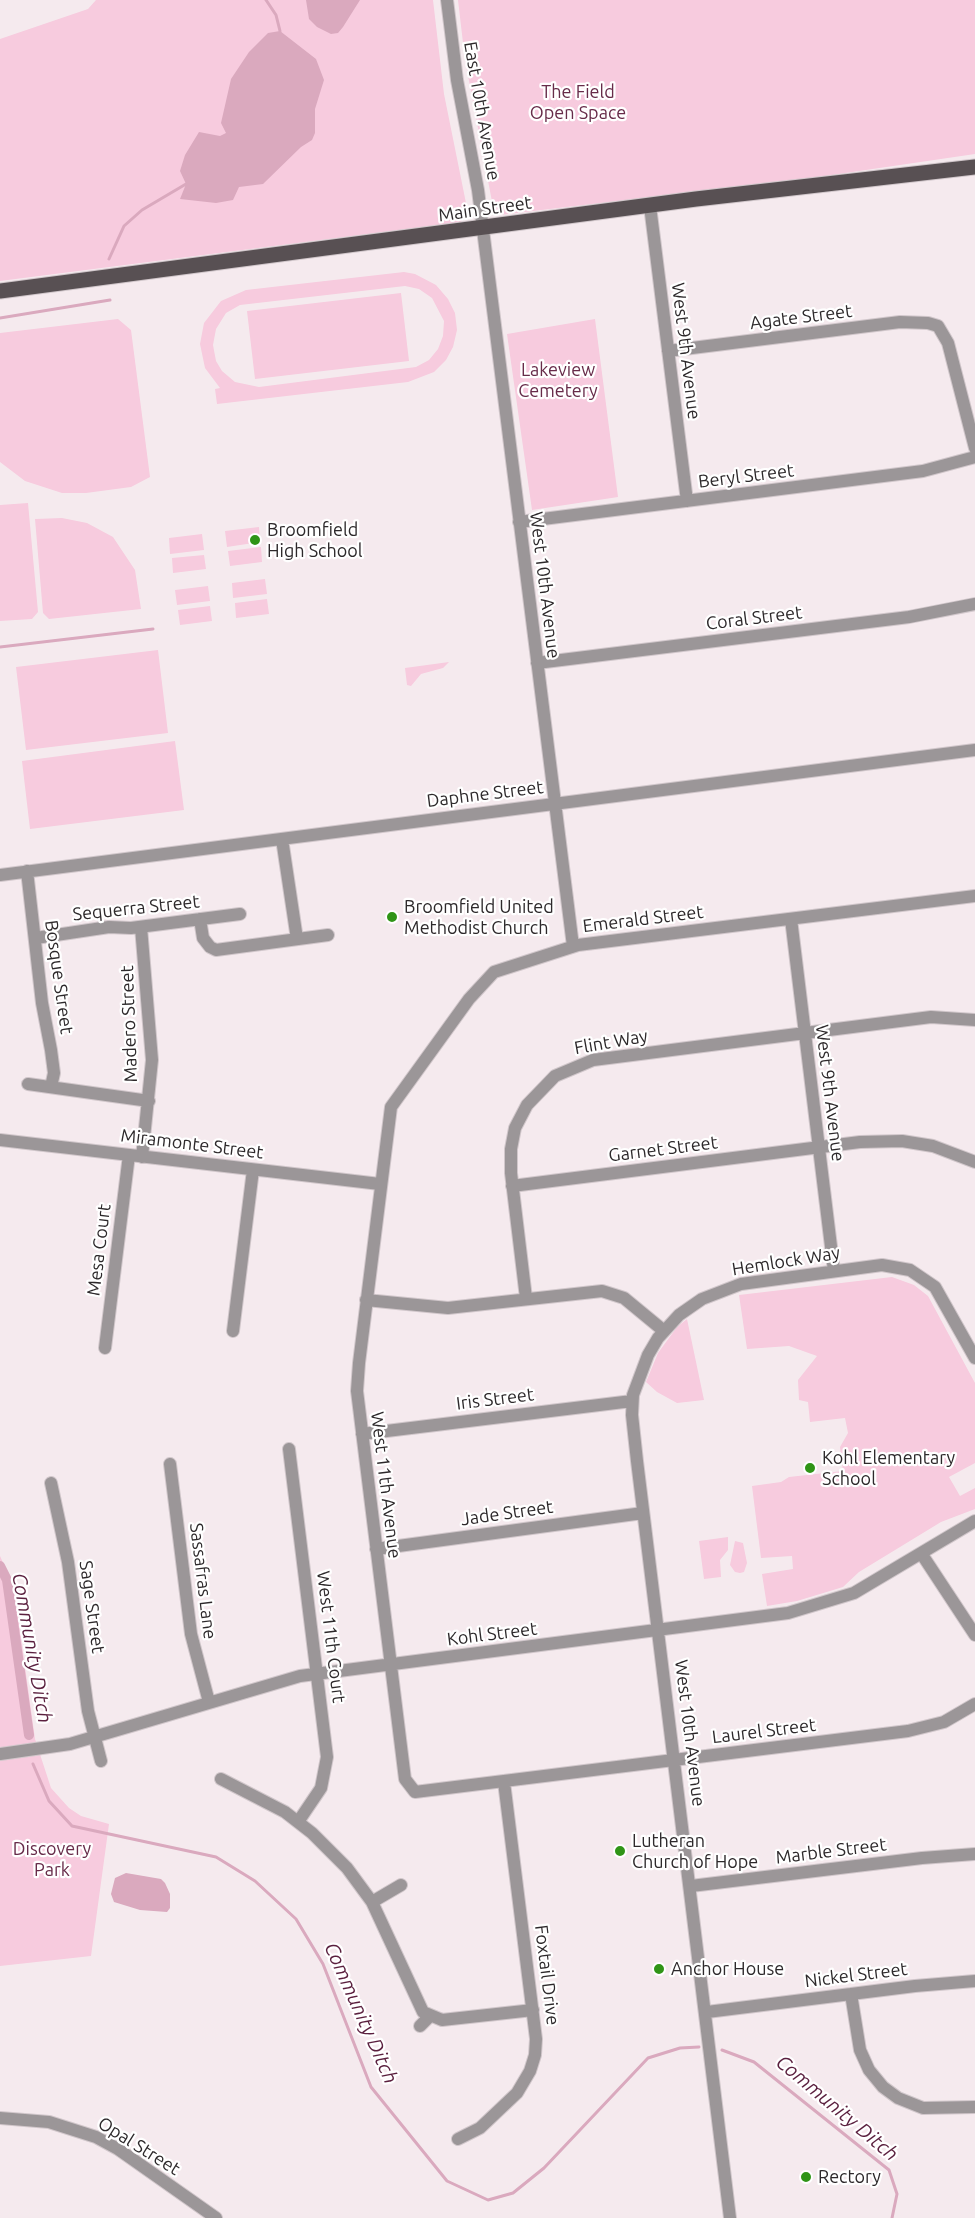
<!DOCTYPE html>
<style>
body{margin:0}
canvas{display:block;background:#f5eaee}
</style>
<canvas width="975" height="2218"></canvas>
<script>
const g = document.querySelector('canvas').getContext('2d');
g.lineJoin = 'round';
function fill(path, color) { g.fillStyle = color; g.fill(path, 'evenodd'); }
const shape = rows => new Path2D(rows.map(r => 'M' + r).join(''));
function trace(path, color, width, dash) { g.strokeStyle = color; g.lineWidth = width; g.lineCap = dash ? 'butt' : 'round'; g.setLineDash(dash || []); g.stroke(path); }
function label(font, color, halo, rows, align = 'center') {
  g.font = font + ' Ubuntu,sans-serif'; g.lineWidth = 4.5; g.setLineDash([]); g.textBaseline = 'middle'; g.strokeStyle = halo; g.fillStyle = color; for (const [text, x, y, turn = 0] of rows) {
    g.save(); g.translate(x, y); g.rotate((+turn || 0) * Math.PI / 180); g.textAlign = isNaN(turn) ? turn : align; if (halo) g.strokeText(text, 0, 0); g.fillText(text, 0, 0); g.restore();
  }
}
const green = shape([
 [96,0,433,0,444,94,467,208,461,222,0,281,0,39,88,9],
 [458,0,975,0,975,154,825,176,500,215,494,212,465,60],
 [404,272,415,274,436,285,448,299,455,313,457,330,453,347,446,360,434,372,408,382,217,404,215,389,220,388,205,368,200,344,204,323,221,301,246,290],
 [405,286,419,289,432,298,444,321,443,336,438,349,429,360,416,367,259,387,235,382,222,371,216,361,213,345,216,329,226,313,240,305],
 [401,293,409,361,255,379,247,311],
 [118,319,131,330,150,477,131,487,86,493,62,493,25,481,0,462,0,333],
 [595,319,618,497,532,510,507,334],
 [28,503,38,612,32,619,0,621,0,505],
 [62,518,87,523,113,537,135,570,141,609,49,619,43,613,35,519],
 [259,527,260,542,227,547,225,531],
 [202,534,204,550,170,554,169,538],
 [261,547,262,562,230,566,228,551],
 [204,555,206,569,173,573,172,558],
 [265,579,267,594,233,598,232,583],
 [208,586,210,601,177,605,175,590],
 [267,599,269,614,236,618,235,603],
 [210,606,212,621,180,625,178,610],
 [158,650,168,733,26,750,16,667],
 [449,662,443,668,421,674,411,686,407,685,405,668],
 [175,741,184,810,30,829,22,761],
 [892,1277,914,1285,928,1296,975,1383,975,1463,949,1477,960,1496,975,1488,975,1509,941,1522,859,1572,843,1587,797,1601,767,1606,762,1574,793,1569,792,1556,761,1558,752,1486,781,1482,789,1477,843,1471,840,1447,848,1433,845,1418,810,1422,808,1402,799,1400,798,1380,817,1356,789,1346,747,1349,739,1295],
 [687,1319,704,1400,677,1403,657,1392,646,1382,658,1353,677,1327],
 [728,1537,728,1550,720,1560,721,1577,704,1579,699,1541],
 [735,1541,743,1543,747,1563,744,1572,740,1573,735,1572,730,1565],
 [0,1556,14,1587,35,1739,51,1788,69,1808,81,1816,109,1824,91,1956,0,1966]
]);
const water = shape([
 [306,0,360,0,343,27,338,33,331,34,317,27,309,19],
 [280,31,316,59,324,80,315,109,315,133,312,140,301,147,263,184,239,187,233,200,216,203,180,199,186,184,180,171,185,155,199,132,220,136,226,133,221,123,231,79,249,52,268,33],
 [126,1873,161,1879,165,1883,170,1894,170,1908,167,1912,140,1910,114,1902,111,1894,115,1878]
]);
const stream = shape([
 [266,0,276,15,280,31],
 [109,259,124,226,142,210,186,184],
 [0,318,110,300],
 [0,647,153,629],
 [33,1764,49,1801,72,1826,216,1857,255,1881,296,1919,323,1964,371,2087,447,2181,488,2200,513,2193,544,2168,648,2058,680,2048,699,2047],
 [722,2050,754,2062,889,2170,897,2194,892,2218]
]);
const canal = shape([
 [0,1566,7,1580,29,1735]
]);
const minor = shape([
 [447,0,457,80,478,190,573,946],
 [650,206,687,501],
 [668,351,900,322,928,323,938,326,948,343,975,448],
 [519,522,923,471,975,457],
 [537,663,909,617,975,604],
 [282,839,297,939],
 [27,871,42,1003,51,1050,54,1073,51,1087],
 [0,875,975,750],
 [975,896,578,945,494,972,469,999,391,1107,359,1363,357,1391,405,1779,415,1792,908,1731,944,1722,975,1704],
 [200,919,203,938,210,947,216,950,328,935],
 [791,919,834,1271],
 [141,927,152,1060,142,1157],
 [36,938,109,927,131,928,240,914],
 [28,1084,149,1101],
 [0,1140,380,1184],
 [512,1186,860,1142,902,1141,933,1146,975,1162],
 [526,1298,511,1173,511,1149,515,1128,527,1105,555,1076,593,1060,931,1017,975,1020],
 [366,1300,448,1308,602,1291,624,1298,664,1331],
 [233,1331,253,1170],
 [105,1348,129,1155],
 [362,1434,632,1401],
 [289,1449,327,1757,321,1788,298,1822],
 [170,1464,191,1634,209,1702],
 [51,1483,68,1562,88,1711,101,1761],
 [376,1549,643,1513],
 [921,1553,975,1635],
 [0,1754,70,1744,300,1676,788,1613,854,1593,975,1521],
 [221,1779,285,1812,312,1833,347,1868,372,1902,423,2012,442,2020,533,2010],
 [691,1886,922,1858,975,1854],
 [372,1902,401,1885],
 [851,1994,860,2050,869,2070,883,2087,898,2098,923,2108,975,2107],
 [707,2012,915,1986,975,1981],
 [420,2026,429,2017],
 [0,2118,49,2122,96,2137,118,2149,216,2218],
 [458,2139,480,2128,517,2093,530,2071,535,2055,536,2039,504,1782],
 [730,2218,637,1461,632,1415,633,1395,648,1355,658,1338,679,1315,702,1299,741,1284,882,1265,910,1270,935,1287,975,1358]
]);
const major = shape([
 [0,291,696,199,975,167]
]);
const markers = [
 [255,540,6,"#2f9416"],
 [392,917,6,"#2f9416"],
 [810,1468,6,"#2f9416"],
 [620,1851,6,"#2f9416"],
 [659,1969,6,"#2f9416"],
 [806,2177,6,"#2f9416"]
];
const parkNames = [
 ["The Field",578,92],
 ["Open Space",578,113],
 ["Lakeview",558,370],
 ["Cemetery",558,391],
 ["Discovery",52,1849],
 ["Park",52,1870]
];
const streetNames = [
 ["East 10th Avenue",482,111,80],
 ["Main Street",485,209,-8],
 ["Agate Street",801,317,-7],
 ["West 9th Avenue",686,351,83],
 ["Beryl Street",746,476,-7],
 ["West 10th Avenue",545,585,83],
 ["Coral Street",754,618,-7],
 ["Daphne Street",485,794,-7],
 ["Sequerra Street",136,908,-6],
 ["Emerald Street",643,919,-7],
 ["Bosque Street",59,977,82],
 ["Madero Street",129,1024,-92],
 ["Flint Way",611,1042,-10],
 ["West 9th Avenue",830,1093,83],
 ["Miramonte Street",192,1144,7],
 ["Garnet Street",663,1149,-7],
 ["Mesa Court",99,1250,-83],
 ["Hemlock Way",786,1261,-9],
 ["Iris Street",495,1399,-7],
 ["West 11th Avenue",386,1485,83],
 ["Jade Street",507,1513,-8],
 ["Sassafras Lane",203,1581,83],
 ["Sage Street",92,1607,82],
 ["Kohl Street",492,1634,-7],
 ["West 11th Court",331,1637,83],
 ["Laurel Street",764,1731,-7],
 ["West 10th Avenue",690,1733,83],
 ["Marble Street",831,1851,-7],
 ["Foxtail Drive",547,1975,83],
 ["Nickel Street",856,1975,-7],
 ["Opal Street",139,2146,32]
];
const poiNames = [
 ["Broomfield",267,530],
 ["High School",267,551],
 ["Broomfield United",404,907],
 ["Methodist Church",404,928],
 ["Kohl Elementary",822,1458],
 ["School",822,1479],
 ["Lutheran",632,1841],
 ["Church of Hope",632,1862],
 ["Anchor House",671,1969],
 ["Rectory",818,2177]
];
const waterNames = [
 ["Community Ditch",32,1648,80],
 ["Community Ditch",361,2013,66],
 ["Community Ditch",837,2108,40]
];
fill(green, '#f7cbde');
fill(water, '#daa9be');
trace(stream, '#daa9be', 3);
trace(canal, '#daa9be', 10);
trace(minor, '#d1c7cb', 14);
trace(major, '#d1c7cb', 17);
trace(minor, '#9b9698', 12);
trace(major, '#585053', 15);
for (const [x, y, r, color] of markers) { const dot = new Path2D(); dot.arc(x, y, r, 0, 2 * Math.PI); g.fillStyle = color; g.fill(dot); trace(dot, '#fff', 2); }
label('18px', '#672b49', '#fff', parkNames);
label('18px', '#2d292b', '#fff', streetNames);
label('18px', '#2d292b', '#fff', poiNames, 'left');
label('italic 20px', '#5a1f3e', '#fff', waterNames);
</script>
